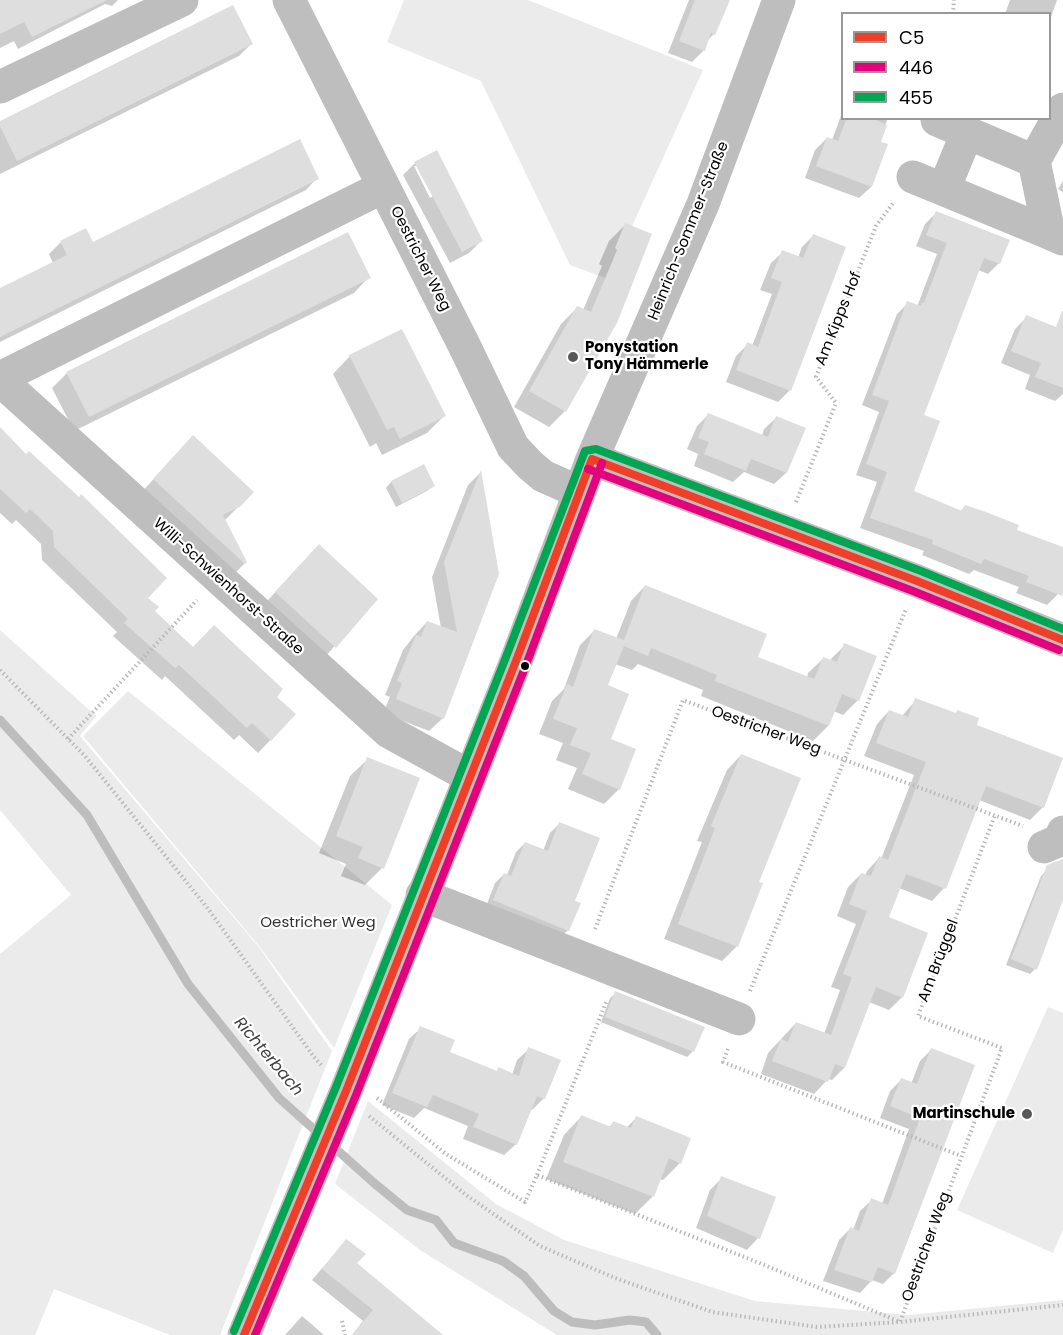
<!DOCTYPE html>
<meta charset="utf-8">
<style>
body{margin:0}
#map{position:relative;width:1063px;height:1335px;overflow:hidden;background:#fff;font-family:Poppins,sans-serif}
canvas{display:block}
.legend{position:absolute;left:841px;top:12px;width:210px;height:108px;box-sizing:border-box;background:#fff;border:2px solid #999;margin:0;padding:8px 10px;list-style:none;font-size:18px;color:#000}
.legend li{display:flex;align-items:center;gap:12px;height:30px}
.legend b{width:30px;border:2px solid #999}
</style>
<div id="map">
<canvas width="1063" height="1335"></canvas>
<ul class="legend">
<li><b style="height:8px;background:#f03f29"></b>C5</li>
<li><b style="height:8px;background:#e5007d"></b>446</li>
<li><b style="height:8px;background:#00a651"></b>455</li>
</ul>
</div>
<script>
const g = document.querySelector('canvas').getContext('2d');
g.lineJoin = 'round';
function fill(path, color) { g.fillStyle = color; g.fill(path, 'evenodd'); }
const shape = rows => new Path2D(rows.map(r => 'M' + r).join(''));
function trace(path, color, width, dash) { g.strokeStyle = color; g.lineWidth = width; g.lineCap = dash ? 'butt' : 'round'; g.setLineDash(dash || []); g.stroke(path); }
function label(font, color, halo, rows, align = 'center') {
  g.font = font + ' Poppins,sans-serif'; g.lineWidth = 4.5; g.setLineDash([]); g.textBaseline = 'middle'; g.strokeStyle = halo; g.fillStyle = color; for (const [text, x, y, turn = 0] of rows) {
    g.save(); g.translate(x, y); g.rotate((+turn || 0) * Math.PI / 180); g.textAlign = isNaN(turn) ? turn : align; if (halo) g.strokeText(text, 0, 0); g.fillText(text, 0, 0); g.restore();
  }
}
const green = shape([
 [404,0,528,0,703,70,608,279,570,265,481,81,387,42],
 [0,630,96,716,80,736,258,946,332,1051,220,1335,170,1335,54,1289,35,1335,0,1335,0,954,71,895,0,810],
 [128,691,392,905,334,1048,259,946,83,736],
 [1048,1007,1063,1013,1063,1230,1053,1253,957,1210],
 [368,1101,496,1204,564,1240,755,1301,908,1315,1063,1300,1063,1335,557,1335,420,1250,335,1184]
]);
const shadow = shape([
 [0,0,118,0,112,6,105,4,18,49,14,41,0,48],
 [689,0,728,0,714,34,707,41,704,50,692,62,668,53],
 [1010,0,1057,0,1050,20,1050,14,1005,14],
 [251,44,239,56,0,174,0,122],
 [842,113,842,118,888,118,879,142,886,145,871,187,859,198,805,178,815,150,827,138,832,140],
 [436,152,481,241,469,253,450,263,403,175,415,163],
 [414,166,417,166,433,196,430,198],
 [317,178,306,190,0,342,0,290,53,263,49,254,60,243,86,230,92,244],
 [1063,181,1063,192,1058,189],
 [936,213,999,263,988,274,978,270,922,416,912,492,960,512,965,506,1015,531,1063,549,1063,594,1058,594,1047,605,1016,593,1019,587,974,570,969,574,922,555,924,551,860,528,877,482,856,475,879,412,862,405,897,314,908,303,917,307,937,254,916,246,925,224],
 [625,225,616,323,565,411,549,427,514,407,561,324,577,308,583,310,602,266,599,264,609,241],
 [813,236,844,248,789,391,778,402,726,382,736,356,748,344,752,346,772,294,760,290,771,263,783,252,798,258,802,247],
 [369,277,354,293,74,431,52,388,67,373],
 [1027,317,1063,331,1063,394,1055,401,1025,389,1030,375,1001,363,1015,329],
 [350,356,444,416,427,433,382,455,376,443,370,447,333,374],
 [708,415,762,436,764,429,776,418,786,473,774,484,744,472,733,482,694,466,698,454,687,449,697,426],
 [0,429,146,598,153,611,193,648,275,697,294,715,258,753,239,735,234,740,165,676,162,680,113,636,117,632,42,560,41,544,16,520,12,524,0,513],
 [176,455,240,505,224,521,246,562,227,581,137,497],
 [423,466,433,486,427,491,396,507,386,488,391,482],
 [480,473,498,573,443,718,429,731,383,713,390,697,385,695,403,650,414,636,427,622,441,628,432,577,468,485],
 [301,564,376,599,318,665,259,610],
 [645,586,756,657,807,678,808,673,823,659,830,660,845,645,858,700,843,715,833,711,828,726,813,741,701,696,703,690,638,664,632,670,615,664,606,686,609,740,619,789,604,804,568,789,577,768,556,760,563,743,539,734,552,701,564,689,580,645,595,630,616,639,631,601],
 [916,700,975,726,1043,807,1030,820,979,800,944,888,932,901,899,888,887,918,902,997,889,1010,869,1002,844,1068,832,1080,828,1079,814,1094,761,1074,768,1053,796,1023,824,1034,840,990,831,987,856,924,837,916,848,887,861,874,865,876,867,871,879,858,881,859,914,775,864,756,877,724,889,711,902,716],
 [741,755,757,883,761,884,736,947,722,961,664,939,702,842,697,841,727,770],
 [368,759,382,868,365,885,341,876,346,864,319,853,350,776],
 [559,824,573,902,568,930,559,939,485,909,495,883,504,874,507,875,516,852,525,843,543,851,550,833],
 [1046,871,1063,877,1063,896,1035,969,1030,974,1006,965,1041,876],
 [616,993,693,1051,687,1057,601,1022,610,998],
 [421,1028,448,1053,496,1072,499,1069,512,1075,517,1060,529,1049,544,1098,532,1110,530,1109,516,1144,504,1155,463,1139,468,1126,424,1108,414,1118,382,1105,409,1039],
 [931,1050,973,1066,894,1273,883,1284,872,1280,860,1293,823,1281,839,1240,850,1229,853,1230,860,1211,872,1200,882,1204,909,1129,880,1118,890,1091,901,1080,911,1084,920,1061],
 [581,1117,608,1128,613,1123,626,1128,636,1118,680,1163,663,1180,659,1179,652,1197,635,1214,546,1179,564,1135],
 [722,1178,758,1238,747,1250,696,1228,710,1190],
 [346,1241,355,1263,430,1335,352,1335,363,1321,312,1280],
 [302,1316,324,1335,285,1335]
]);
const stream = shape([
 [0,720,87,815,188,984,279,1098,374,1183,407,1210,436,1220,454,1243,503,1261,524,1276,554,1311,572,1322,595,1325,630,1320,646,1322,657,1335]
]);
const building = shape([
 [0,0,107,0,32,37,24,22,0,34],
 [695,0,730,0,715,35,711,33,705,51,679,41],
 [233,5,253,44,17,161,0,126,0,121],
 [847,118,871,118,887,125,881,142,888,144,872,187,816,166,827,137,838,141],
 [300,139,319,179,0,337,0,288,67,255,60,241,86,228,93,242],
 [437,150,483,241,462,252,414,162],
 [936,211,1010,240,1000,264,984,258,956,331,924,415,940,421,914,491,962,511,965,505,986,512,1019,525,1017,530,1063,547,1063,596,1026,582,1029,576,984,559,981,564,932,544,933,540,870,518,887,472,866,464,889,401,872,395,907,301,921,306,922,302,924,303,947,243,926,235],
 [625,223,652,234,617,323,566,412,529,391,577,306,591,312,617,250,615,248],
 [348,232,371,278,89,417,66,372],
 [813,234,846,247,791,391,736,370,747,342,758,347,782,282,771,278,782,250,803,258],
 [1062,311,1063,311,1063,388,1035,377,1041,363,1011,351,1026,315,1056,327],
 [402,329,446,416,400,439,394,427,387,430,349,355],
 [708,413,768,437,776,416,806,428,787,473,751,459,746,471,704,454,709,442,698,438],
 [0,427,26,454,29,451,79,497,81,494,167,578,148,598,159,607,155,611,193,647,214,625,283,689,277,697,296,714,271,741,252,723,247,728,179,665,175,668,124,623,128,619,54,547,53,531,30,509,26,513,0,489],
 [193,435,254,492,241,506,223,515,247,562,245,564,153,479],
 [424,464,435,486,402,503,391,481],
 [481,470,499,574,444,719,396,699,402,683,397,681,416,635,421,637,427,621,457,632,444,562],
 [319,544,378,599,336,648,275,592],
 [645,585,767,634,758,657,814,679,823,657,837,662,844,643,877,656,859,701,842,694,829,726,715,681,717,675,651,648,648,656,624,646,608,685,629,694,611,739,636,749,620,790,582,774,591,753,570,745,577,728,553,719,567,684,573,687,594,629,624,640],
 [915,698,956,713,957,710,979,718,977,725,1063,758,1044,808,986,786,946,889,906,874,889,917,928,933,903,998,876,987,845,1068,835,1064,828,1082,772,1061,781,1039,788,1042,796,1022,831,1035,852,977,843,974,867,911,849,904,861,873,871,876,879,856,888,860,926,762,876,743,889,710,908,717],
 [741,754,801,778,759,882,763,883,738,947,678,924,715,828,711,826],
 [367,757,420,778,384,869,358,858,363,847,336,836],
 [559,822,600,838,575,901,581,903,569,931,493,900,504,873,511,876,525,842,548,851],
 [1063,859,1063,900,1037,970,1011,959,1047,865],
 [615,991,705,1027,694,1052,605,1017],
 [420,1026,455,1040,450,1052,497,1071,498,1067,519,1076,528,1047,561,1060,545,1099,537,1096,517,1145,473,1127,479,1114,433,1095,427,1107,392,1093],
 [931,1048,975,1065,895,1274,878,1267,872,1282,834,1270,850,1227,859,1231,871,1198,888,1205,920,1118,890,1106,901,1078,917,1084],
 [581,1115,611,1127,613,1121,631,1128,636,1116,691,1138,681,1164,669,1158,654,1197,563,1162],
 [721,1176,776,1197,760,1239,707,1216],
 [346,1239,366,1254,357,1263,443,1335,352,1335,373,1310,322,1269]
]);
const path = shape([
 [953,14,954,0],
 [796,502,836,403,816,377,876,226,894,202],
 [0,670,85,756,209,910,314,1057,323,1067],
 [68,739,197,600],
 [595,929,683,700,1023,826],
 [750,991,906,609],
 [728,1049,723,1062,961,1156],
 [377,1098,446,1154,525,1202,537,1175,762,1264,900,1322,1002,1048,918,1016,995,815],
 [369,1116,466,1195,540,1246,615,1278,712,1312,817,1327,900,1322,1063,1305],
 [537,1175,607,1000],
 [342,1321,345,1335]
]);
const minor = shape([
 [289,0,464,345,513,447,530,465,543,476,579,492],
 [0,87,182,0],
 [937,120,1034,161],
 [1034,161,1049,233,1063,239],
 [1034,161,1063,109],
 [913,177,1049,233],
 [944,189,967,133],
 [0,378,383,187],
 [0,380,389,732,469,776],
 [592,459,917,581,1063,640],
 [1044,847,1060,840,1063,832],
 [422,895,739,1019],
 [244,1335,346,1091,516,661,592,459,703,204,779,0]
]);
const bus1 = shape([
 [592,459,917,581,1063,640],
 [244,1335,346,1091,516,661,592,459]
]);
const bus2 = shape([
 [588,469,913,591,1059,650],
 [255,1335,356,1095,526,665,602,463]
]);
const bus3 = shape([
 [234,1331,336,1087,506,657,585,451,596,449,921,571,1063,629]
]);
const markers = [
 [573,357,6,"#595959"],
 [525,666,5,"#000"],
 [1027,1114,6,"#595959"]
];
const streetNames = [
 ["Heinrich-Sommer-Straße",689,231,-68],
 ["Oestricher Weg",420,259,63],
 ["Am Kipps Hof",839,319,-68],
 ["Willi-Schwienhorst-Straße",228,587,42],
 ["Oestricher Weg",766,731,20],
 ["Am Brüggel",939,961,-69],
 ["Oestricher Weg",927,1247,-70]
];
const poiNames = [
 ["Ponystation",585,348],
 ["Tony Hämmerle",585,365],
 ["Martinschule",1015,1114,"right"]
];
const parkNames = [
 ["Oestricher Weg",318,923]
];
const waterNames = [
 ["Richterbach",268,1057,50]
];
fill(green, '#ebebeb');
fill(shadow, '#0003');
trace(stream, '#bdbdbd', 9);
fill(building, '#dedede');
trace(path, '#b9b9b9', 4, [1.5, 3]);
trace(minor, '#bebebe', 33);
trace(bus1, '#f03f29', 8);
trace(bus2, '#e5007d', 8);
trace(bus3, '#00a651', 8);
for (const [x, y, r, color] of markers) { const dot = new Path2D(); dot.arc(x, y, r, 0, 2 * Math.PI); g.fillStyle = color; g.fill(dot); trace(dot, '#fff', 2); }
label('15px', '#000', '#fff', streetNames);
label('bold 15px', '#000', '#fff', poiNames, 'left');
label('15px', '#313131', '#fff', parkNames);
label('italic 16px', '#424242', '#fff', waterNames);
</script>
